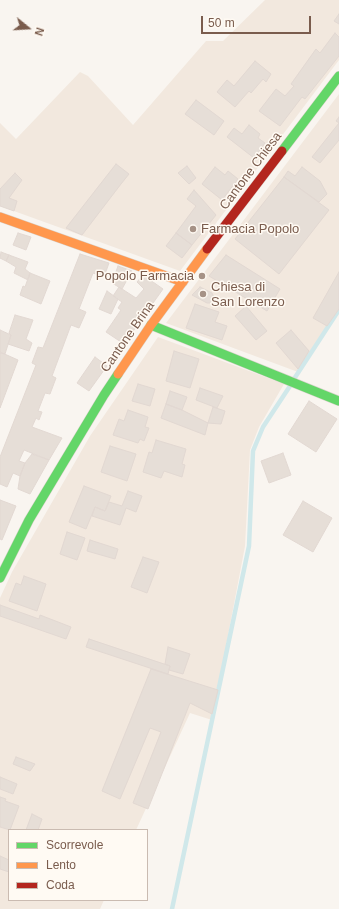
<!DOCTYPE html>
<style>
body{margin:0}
#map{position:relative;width:339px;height:909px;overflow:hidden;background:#f9f5f0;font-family:Helvetica,sans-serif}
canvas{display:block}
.legend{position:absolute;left:8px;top:829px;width:140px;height:72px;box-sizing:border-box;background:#fffaf3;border:1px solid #cabbb1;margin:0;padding:5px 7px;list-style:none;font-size:12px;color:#7a5c4d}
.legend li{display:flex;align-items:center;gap:8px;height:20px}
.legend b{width:20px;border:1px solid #cabbb1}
.north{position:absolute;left:8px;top:8px;width:40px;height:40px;-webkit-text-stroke:3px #fffaf3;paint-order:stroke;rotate:108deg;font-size:11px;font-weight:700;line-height:16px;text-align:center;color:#7a5c4d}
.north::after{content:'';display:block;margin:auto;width:14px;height:18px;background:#7a5c4d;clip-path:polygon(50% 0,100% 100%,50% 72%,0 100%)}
.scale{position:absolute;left:201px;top:16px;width:110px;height:18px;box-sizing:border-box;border:2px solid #7a5c4d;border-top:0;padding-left:5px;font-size:12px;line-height:14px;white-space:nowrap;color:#7a5c4d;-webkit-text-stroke:3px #fffaf3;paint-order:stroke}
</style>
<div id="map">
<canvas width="339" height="909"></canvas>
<ul class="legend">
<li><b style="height:5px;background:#63d668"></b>Scorrevole</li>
<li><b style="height:5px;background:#ff974d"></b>Lento</li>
<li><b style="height:5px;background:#b3261e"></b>Coda</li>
</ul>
<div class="north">N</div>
<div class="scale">50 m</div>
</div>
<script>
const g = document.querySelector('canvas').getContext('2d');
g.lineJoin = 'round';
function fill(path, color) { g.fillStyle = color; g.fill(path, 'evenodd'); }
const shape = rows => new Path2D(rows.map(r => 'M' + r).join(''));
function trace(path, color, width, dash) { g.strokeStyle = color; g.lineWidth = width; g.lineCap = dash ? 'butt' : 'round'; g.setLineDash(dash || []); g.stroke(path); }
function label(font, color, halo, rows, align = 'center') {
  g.font = font + ' Helvetica,sans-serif'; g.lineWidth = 3; g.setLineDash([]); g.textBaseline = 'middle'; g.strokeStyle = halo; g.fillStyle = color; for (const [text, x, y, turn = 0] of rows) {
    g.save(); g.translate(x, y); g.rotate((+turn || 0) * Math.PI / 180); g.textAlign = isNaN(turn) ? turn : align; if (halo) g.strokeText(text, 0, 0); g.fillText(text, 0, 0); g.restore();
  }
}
const residential = shape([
 [265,0,339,0,339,60,180,271,0,206,0,123,16,139,80,72,88,76,133,125,206,41,223,41],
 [339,94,339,308,298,372,166,323],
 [158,337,284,384,259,427,250,450,245,546,212,720,190,713,136,830,9,830,9,900,104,900,100,909,0,909,0,598,12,572,90,436]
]);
const stream = shape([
 [294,379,339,310],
 [172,909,249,546,253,451,263,427,290,386]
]);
const building = shape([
 [339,14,339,24,334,21,339,14],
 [335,33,339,37,339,56,305,99,302,97,280,126,259,111,276,89,285,96,294,86,291,84,316,49,320,53,335,33],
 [255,61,271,74,266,82,263,79,251,93,249,91,235,107,217,92,227,80,234,86,255,61],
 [196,100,224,121,214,135,185,114,196,100],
 [339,117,339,140,320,163,312,157,339,123,336,121,339,117],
 [249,125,260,134,258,138,265,143,254,158,227,137,234,128,242,134,249,125],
 [116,164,129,174,121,184,82,235,66,228,116,164],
 [187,166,196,178,189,184,178,173,187,166],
 [215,167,225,175,228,171,238,179,222,200,202,184,215,167],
 [302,167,320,181,327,194,319,202,284,177,288,171,295,176,302,167],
 [15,173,22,180,9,198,17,201,14,211,0,206,0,189,15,173],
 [284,177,329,210,279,274,235,239,284,177],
 [194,190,216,215,192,245,176,233,196,206,187,199,194,190],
 [18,233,31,237,26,250,13,245,18,233],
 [176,233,192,245,182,258,166,246,176,233],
 [1,252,9,255,6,261,0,258,1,252],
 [80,254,109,263,104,277,93,273,79,309,86,312,79,328,71,325,52,376,56,378,50,394,45,393,38,411,42,412,39,420,36,418,32,427,62,438,49,460,24,450,19,461,25,463,20,476,13,473,7,487,0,484,0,457,36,365,32,363,38,347,43,348,80,254],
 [9,255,28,262,25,269,30,273,28,280,14,273,16,267,6,261,9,255],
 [226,255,280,289,267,311,209,276,226,255],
 [118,266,132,271,122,289,112,283,118,266],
 [339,272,339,309,327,326,313,318,339,272],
 [30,273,50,281,41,304,20,295,23,286,25,287,30,273],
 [143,275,163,289,124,344,106,332,121,310,118,308,122,302,113,296,119,287,136,298,144,289,137,282,143,275],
 [200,287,212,293,214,297,213,300,210,303,207,303,192,295,200,287],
 [107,291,118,299,111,314,99,309,107,291],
 [195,304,219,312,215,322,227,326,222,340,186,328,195,304],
 [246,306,267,331,256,340,235,316,246,306],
 [15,315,33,320,26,339,32,343,29,351,8,344,11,335,9,333,15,315],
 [0,330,11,335,5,354,0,353,0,330],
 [291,330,309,351,298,369,276,343,291,330],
 [174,351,199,359,190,388,166,381,174,351],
 [0,352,18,360,0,408,0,352],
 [95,357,107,366,89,391,77,383,95,357],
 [138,384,155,389,150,406,132,401,138,384],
 [200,388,223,396,217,408,196,400,200,388],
 [170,391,187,397,182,410,166,404,170,391],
 [309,401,337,419,316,452,288,434,309,401],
 [166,404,182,410,208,423,205,435,161,418,166,404],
 [213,407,225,411,221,424,208,423,213,407],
 [128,410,148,417,145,427,149,428,144,441,140,439,138,443,113,435,119,419,124,421,128,410],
 [156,440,186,449,182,464,185,465,182,477,164,471,161,478,143,472,149,452,152,453,156,440],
 [110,446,136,454,127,481,101,472,110,446],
 [283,453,291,475,269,483,261,461,283,453],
 [32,454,49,460,30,494,18,489,20,476,25,463,32,454],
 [84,486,111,496,105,511,95,507,86,529,69,522,84,486],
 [128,491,142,496,136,512,126,508,120,525,92,516,95,507,105,511,109,502,122,506,128,491],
 [0,500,16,506,2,540,0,539,0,500],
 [303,501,332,518,313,552,283,535,303,501],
 [67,532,85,538,77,560,60,554,67,532],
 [90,540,118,549,115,559,87,551,90,540],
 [143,557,159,562,147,593,131,587,143,557],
 [24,576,46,584,37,611,9,601,16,583,21,585,24,576],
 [0,605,39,619,40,615,71,627,66,639,0,616,0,605],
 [89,639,170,666,168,674,86,647,89,639],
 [168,647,190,654,183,674,169,670,170,666,165,664,168,647],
 [151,669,218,690,212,714,190,703,148,809,133,803,161,732,150,728,120,799,102,791,151,669],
 [16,757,35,764,30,771,13,764,16,757],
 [0,777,17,784,13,794,0,789,0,777],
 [0,797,6,799,5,801,19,806,10,830,0,827,0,797],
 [32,814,42,819,38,830,26,830,32,814],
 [0,856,9,860,9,872,0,869,0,856]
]);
const fast = shape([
 [282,151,339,76],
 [151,325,339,401],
 [0,578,29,520,104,395,118,374]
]);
const slow = shape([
 [0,217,183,282],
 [118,374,151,325,207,249]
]);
const jam = shape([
 [207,249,282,151]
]);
const markers = [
 [193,229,4,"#a69286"],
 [202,276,4,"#a69286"],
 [203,294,4,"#a69286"]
];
const streetNames = [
 ["Cantone Chiesa",251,171,-53],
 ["Cantone Brina",128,337,-55]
];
const poiNames = [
 ["Farmacia Popolo",201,229],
 ["Popolo Farmacia",194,276,"right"],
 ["Chiesa di",211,287],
 ["San Lorenzo",211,302]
];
fill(residential, '#f2e8de');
trace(stream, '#d0e8ea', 4.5);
fill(building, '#e6ded7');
trace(building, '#e2d8d2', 1);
trace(fast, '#d9d2cb', 10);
trace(slow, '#d9d2cb', 10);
trace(jam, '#d9d2cb', 10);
trace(fast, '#63d668', 9);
trace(slow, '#ff974d', 9);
trace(jam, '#b3261e', 9);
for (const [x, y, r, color] of markers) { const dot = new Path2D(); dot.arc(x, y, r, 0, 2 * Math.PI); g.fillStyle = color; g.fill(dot); trace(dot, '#fffaf3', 1.5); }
label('13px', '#7a5c4d', '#fffaf3', streetNames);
label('13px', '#7a5c4d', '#fffaf3', poiNames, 'left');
</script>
